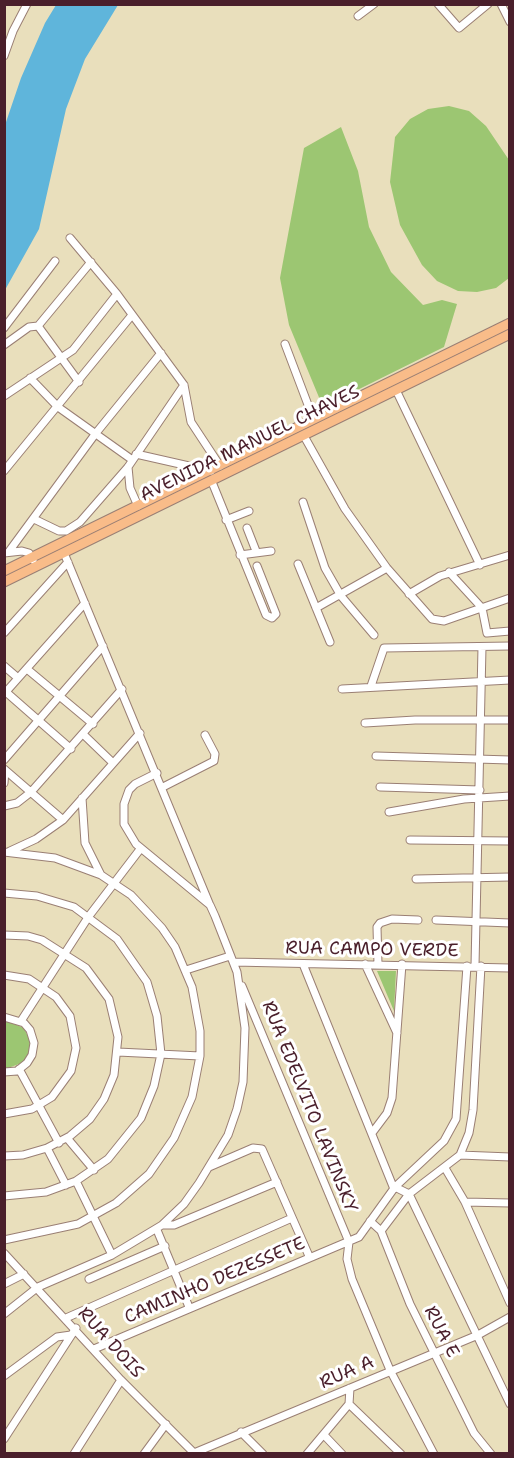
<!DOCTYPE html>
<style>
body{margin:0}
#map{position:relative;width:514px;height:1458px;overflow:hidden;background:#e9dfbc;font-family:"Shantell Sans",sans-serif}
canvas{display:block}
.frame{position:absolute;inset:0;border:6px solid #4a1f2b;pointer-events:none}
</style>
<div id="map">
<canvas width="514" height="1458"></canvas>
<div class="frame"></div>
</div>
<script>
const g = document.querySelector('canvas').getContext('2d');
g.lineJoin = 'round';
function fill(path, color) { g.fillStyle = color; g.fill(path, 'evenodd'); }
const shape = rows => new Path2D(rows.map(r => 'M' + r).join(''));
function trace(path, color, width, dash) { g.strokeStyle = color; g.lineWidth = width; g.lineCap = dash ? 'butt' : 'round'; g.setLineDash(dash || []); g.stroke(path); }
function label(font, color, halo, rows, align = 'center') {
  g.font = font + ' "Shantell Sans",sans-serif'; g.lineWidth = 6; g.setLineDash([]); g.textBaseline = 'middle'; g.strokeStyle = halo; g.fillStyle = color; for (const [text, x, y, turn = 0] of rows) {
    g.save(); g.translate(x, y); g.rotate((+turn || 0) * Math.PI / 180); g.textAlign = isNaN(turn) ? turn : align; if (halo) g.strokeText(text, 0, 0); g.fillText(text, 0, 0); g.restore();
  }
}
const green = shape([
 [449,106,469,111,486,126,509,160,509,278,496,288,477,292,458,291,437,281,422,265,400,225,390,182,395,137,410,119,428,109],
 [341,127,358,171,369,227,391,272,423,305,442,300,457,304,444,347,323,407,289,325,280,278,304,148],
 [377,971,396,971,394,1011],
 [4,1020,24,1028,31,1043,29,1054,22,1063,5,1069]
]);
const water = shape([
 [56,5,118,5,85,59,66,109,39,229,5,290,5,125,21,78,45,23]
]);
const minor = shape([
 [438,4,459,28,488,4],
 [501,4,510,22],
 [358,16,374,4],
 [4,56,13,31,27,4],
 [70,238,117,294,184,385,191,422,220,466],
 [38,326,91,262],
 [38,326,79,382],
 [4,328,55,261],
 [285,344,313,418],
 [4,345,29,327,38,326],
 [30,378,58,407,131,459],
 [396,390,480,565],
 [4,396,73,350,117,294],
 [304,436,345,509,387,568,432,619,444,621,510,598],
 [136,454,211,471],
 [128,467,130,488,138,506],
 [4,471,132,315],
 [212,482,266,615,272,618,276,614,257,566],
 [303,502,325,568,341,596,374,635],
 [34,519,59,531,66,531,80,522,128,467,184,385],
 [226,520,249,511],
 [247,528,256,551],
 [10,550,96,433,161,353],
 [4,553,22,551,29,553,33,560],
 [64,553,209,903],
 [240,555,271,551],
 [298,564,330,642],
 [449,572,482,608,487,633,510,631],
 [409,594,440,576,510,555],
 [316,608,387,568],
 [4,633,68,562],
 [4,666,18,678],
 [27,669,93,724],
 [371,686,384,648,510,646],
 [342,689,510,680],
 [6,692,71,749],
 [4,694,85,603],
 [365,723,415,720,510,720],
 [84,735,113,763],
 [376,756,510,760],
 [4,760,103,646],
 [4,769,63,820],
 [4,783,5,770],
 [163,787,214,761,215,754,205,735],
 [380,787,480,790],
 [82,798,85,843,101,875],
 [4,806,17,803,31,792,122,689],
 [389,812,464,799,510,796],
 [410,840,510,841],
 [10,851,36,839,63,820,140,733],
 [4,852,55,858,101,875,131,895,162,928,175,947,192,987,200,1031,200,1056,192,1097,174,1138,149,1174,116,1203,78,1224,4,1240],
 [416,879,510,877],
 [4,893,37,896,74,907,117,939,147,982,157,1016,161,1054,154,1086,141,1118,108,1159,76,1181,46,1192,4,1196],
 [436,920,510,923],
 [4,935,28,936,42,940,86,968,109,999,118,1037,114,1075,104,1099,90,1119,70,1136,47,1148,23,1155,4,1156],
 [234,962,510,968],
 [303,964,394,1189],
 [365,964,397,1033],
 [378,964,377,927,380,923,392,919,418,920],
 [475,966,482,647],
 [186,970,230,956],
 [4,975,29,979,56,997,70,1016,76,1048,71,1071,52,1097,32,1109,4,1114],
 [242,986,349,1242,347,1259,352,1279,390,1370,434,1454],
 [4,1017,24,1023,30,1030,34,1043,32,1055,27,1063,17,1071,4,1072],
 [21,1021,89,916,141,848],
 [118,1052,200,1056],
 [19,1069,59,1143],
 [372,1133,387,1113,392,1098,402,964],
 [67,1138,94,1170],
 [47,1148,66,1185],
 [460,1155,469,1133,473,1110,481,966],
 [209,1167,253,1148,262,1149,309,1256],
 [445,1168,465,1202,510,1303],
 [76,1181,112,1255],
 [395,1187,409,1194,510,1404],
 [465,1202,510,1203],
 [370,1221,381,1231,410,1304,474,1433,491,1454],
 [162,1225,174,1225,277,1182],
 [157,1230,189,1307],
 [381,1231,409,1194,460,1155,510,1157],
 [4,1253,121,1380,195,1454],
 [89,1279,165,1246],
 [4,1284,24,1274],
 [4,1314,38,1287,112,1255,162,1225,184,1204,199,1183,228,1135,237,1109,243,1082,245,1028,237,972,215,916,210,905,136,844,124,824,124,804,129,790,135,784,157,773],
 [66,1318,292,1218],
 [94,1349,359,1237,395,1187,444,1141,456,1119,467,966],
 [4,1376,57,1337,71,1335],
 [350,1388,349,1404,401,1454],
 [241,1432,263,1454],
 [324,1435,342,1454],
 [4,1439,76,1328],
 [194,1453,478,1335,510,1317],
 [74,1454,121,1380],
 [144,1454,166,1424],
 [307,1454,349,1404]
]);
const major = shape([
 [4,571,510,323],
 [4,582,510,334]
]);
const streetNames = [
 ["AVENIDA MANUEL CHAVES",250,444,-26],
 ["RUA CAMPO VERDE",372,950,1],
 ["RUA EDELVITO LAVINSKY",309,1107,68],
 ["CAMINHO DEZESSETE",215,1281,-23],
 ["RUA E",441,1332,63],
 ["RUA DOIS",110,1343,48],
 ["RUA A",347,1373,-23]
];
fill(green, '#9cc672');
fill(water, '#5fb5db');
trace(minor, '#9a7f74', 9);
trace(major, '#9a7f74', 11);
trace(minor, '#fff', 7);
trace(major, '#f9bc89', 9);
label('18px', '#4a1f2b', '#fff', streetNames);
</script>
